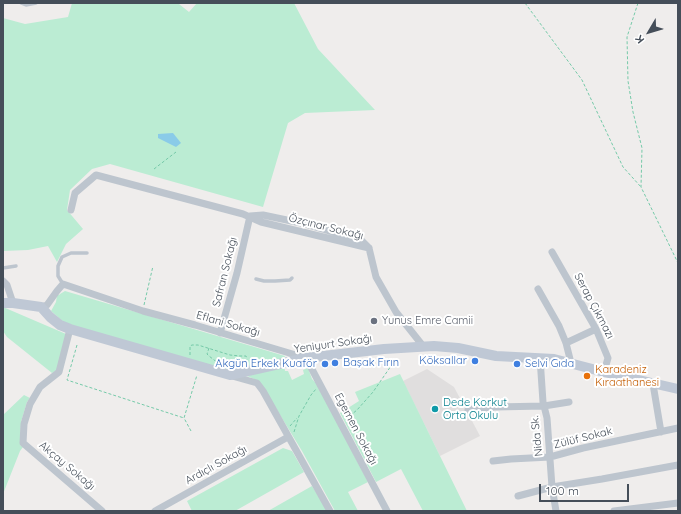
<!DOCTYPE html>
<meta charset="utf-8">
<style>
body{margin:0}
#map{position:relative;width:681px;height:514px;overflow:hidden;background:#efedec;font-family:Quicksand,sans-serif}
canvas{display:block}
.frame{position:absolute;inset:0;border:4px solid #454e59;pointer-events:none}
.north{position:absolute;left:629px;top:12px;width:40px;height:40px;-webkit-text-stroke:3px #fff;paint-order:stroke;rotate:232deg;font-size:11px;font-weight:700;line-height:16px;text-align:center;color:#454e59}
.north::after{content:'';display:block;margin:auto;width:14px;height:18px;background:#454e59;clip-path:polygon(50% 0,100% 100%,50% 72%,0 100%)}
.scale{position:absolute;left:539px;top:484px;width:90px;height:18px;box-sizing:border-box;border:2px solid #454e59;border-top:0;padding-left:5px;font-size:12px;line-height:14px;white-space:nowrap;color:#454e59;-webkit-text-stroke:3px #fff;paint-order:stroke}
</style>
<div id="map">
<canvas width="681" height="514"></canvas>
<div class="frame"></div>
<div class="north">K</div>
<div class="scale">100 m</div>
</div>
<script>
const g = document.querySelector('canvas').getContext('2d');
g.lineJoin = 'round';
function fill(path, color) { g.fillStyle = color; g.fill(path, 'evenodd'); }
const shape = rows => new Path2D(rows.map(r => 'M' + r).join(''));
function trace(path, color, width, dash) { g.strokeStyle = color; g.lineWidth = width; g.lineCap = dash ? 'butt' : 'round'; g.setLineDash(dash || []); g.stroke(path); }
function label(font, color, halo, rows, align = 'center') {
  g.font = font + ' Quicksand,sans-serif'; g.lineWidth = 4; g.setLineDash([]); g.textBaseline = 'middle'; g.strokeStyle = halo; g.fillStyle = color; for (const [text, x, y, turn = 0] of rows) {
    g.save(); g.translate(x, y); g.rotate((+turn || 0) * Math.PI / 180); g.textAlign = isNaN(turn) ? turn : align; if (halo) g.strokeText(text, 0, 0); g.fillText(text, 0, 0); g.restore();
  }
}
const education = shape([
 [427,369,454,387,480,436,440,456,403,381]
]);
const green = shape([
 [72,3,179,3,179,4,189,12,197,3,294,3,318,49,375,110,305,113,288,123,263,207,110,164,92,169,70,190,67,210,83,229,66,244,57,262,48,246,28,250,3,251,3,18,25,24,68,17],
 [65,291,285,356,284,359,228,370,67,325,51,311,56,302,57,295,59,295,60,294],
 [3,307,66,334,57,370,52,373,7,337,3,331],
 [284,365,285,371,288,371,292,380,304,374,303,370,308,368,312,379,317,384,368,482,348,492,358,511,335,511,302,451,263,387,259,381,247,376],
 [400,374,440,456,467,511,423,511,401,469,376,482,340,413,359,401,355,392],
 [24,395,30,398,27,402,21,422,20,445,23,447,20,451,3,494,3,415],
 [283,448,292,451,304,472,235,511,192,511,187,501],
 [312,486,327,510,268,511]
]);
const water = shape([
 [173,133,181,143,176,147,158,138,158,134]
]);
const path = shape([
 [525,3,582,80,623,167,641,187],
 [638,3,627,37,628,81,633,112,642,148,641,187,678,263],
 [154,169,176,152],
 [144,305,153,266],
 [77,345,67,380,184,418],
 [209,348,207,354,209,356,218,363],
 [190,355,190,346,192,345,198,345,230,355,240,356,246,356,247,359,244,363],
 [228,366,235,365],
 [346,419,357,410,373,392,391,366,388,358],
 [290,426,297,418],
 [191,431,184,418,197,375],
 [294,432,299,416,311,395,316,389]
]);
const lane = shape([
 [21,3,26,5,36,3],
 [3,268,16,266],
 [256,279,264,281,275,281,290,280,292,278],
 [63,284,58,276,58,266,62,257,71,253,87,253]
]);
const street = shape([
 [71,210,75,193,96,175,243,214,261,222,369,248],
 [250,216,263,215,301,223,361,240,369,248],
 [369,248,376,277,396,312,423,346],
 [552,252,596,329,608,358,604,372],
 [3,281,7,285,13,303],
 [538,289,559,326,566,343,571,363],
 [41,307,47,305,57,291,63,284,143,311,195,325,306,358,387,511],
 [70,329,59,372,40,387,30,404,24,424,23,443,102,511],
 [220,333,237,273,250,216],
 [566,343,596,329],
 [540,358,543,402,547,418,552,487,556,511],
 [232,376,257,383,263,391,330,511],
 [653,384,661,432],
 [468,410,472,409,495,407,544,406,569,402],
 [493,461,511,459,550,457,583,448,678,428],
 [518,496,552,487,602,479,678,465],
 [155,511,216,477,288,437],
 [614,511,678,503]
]);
const secondary = shape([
 [3,303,13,303,41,307,50,317,60,325,70,329,230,375,306,358,384,349,434,346,458,348,496,356,554,359,604,372,678,389]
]);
const markers = [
 [374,321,4,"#6b7280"],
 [475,361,4,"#3f7fe0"],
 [335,363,4,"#3f7fe0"],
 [325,364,4,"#3f7fe0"],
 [517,364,4,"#3f7fe0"],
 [587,376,4,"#e8710a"],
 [435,409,4,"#0f9aa8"]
];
const streetNames = [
 ["Özçınar Sokağı",326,227,14],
 ["Safran Sokağı",225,272,-76],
 ["Serap Çıkmazı",594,306,62],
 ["Eflani Sokağı",228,324,16],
 ["Yeniyurt Sokağı",333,344,-8],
 ["Egemen Sokağı",356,429,62],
 ["Nida Sk.",537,436,-96],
 ["Zülüf Sokak",583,438,-14],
 ["Ardıçlı Sokağı",216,465,-29],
 ["Akçay Sokağı",67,466,40]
];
const worshipNames = [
 ["Yunus Emre Camii",382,321]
];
const shopNames = [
 ["Köksallar",467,361],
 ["Başak Fırın",343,363,"left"],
 ["Akgün Erkek Kuaför",317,364],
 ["Selvi Gıda",525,364,"left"]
];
const foodNames = [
 ["Karadeniz",595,370],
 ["Kıraathanesi",595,383]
];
const cultureNames = [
 ["Dede Korkut",443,403],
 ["Orta Okulu",443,416]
];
fill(education, '#e0dede');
fill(green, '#bbecd3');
fill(water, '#8acbe8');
trace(path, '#75c9a8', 1, [3, 2]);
trace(lane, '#bdc5ce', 3.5);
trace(street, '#bdc5ce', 7);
trace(secondary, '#bfc8d5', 10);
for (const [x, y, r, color] of markers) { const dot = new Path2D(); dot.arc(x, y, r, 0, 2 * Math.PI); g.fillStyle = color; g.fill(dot); trace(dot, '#fff', 1.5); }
label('11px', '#454e59', '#fff', streetNames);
label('11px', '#5b616d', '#fff', worshipNames, 'left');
label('11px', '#366cbe', '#fff', shopNames, 'right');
label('11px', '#c56008', '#fff', foodNames, 'left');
label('11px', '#0d838f', '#fff', cultureNames, 'left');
</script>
